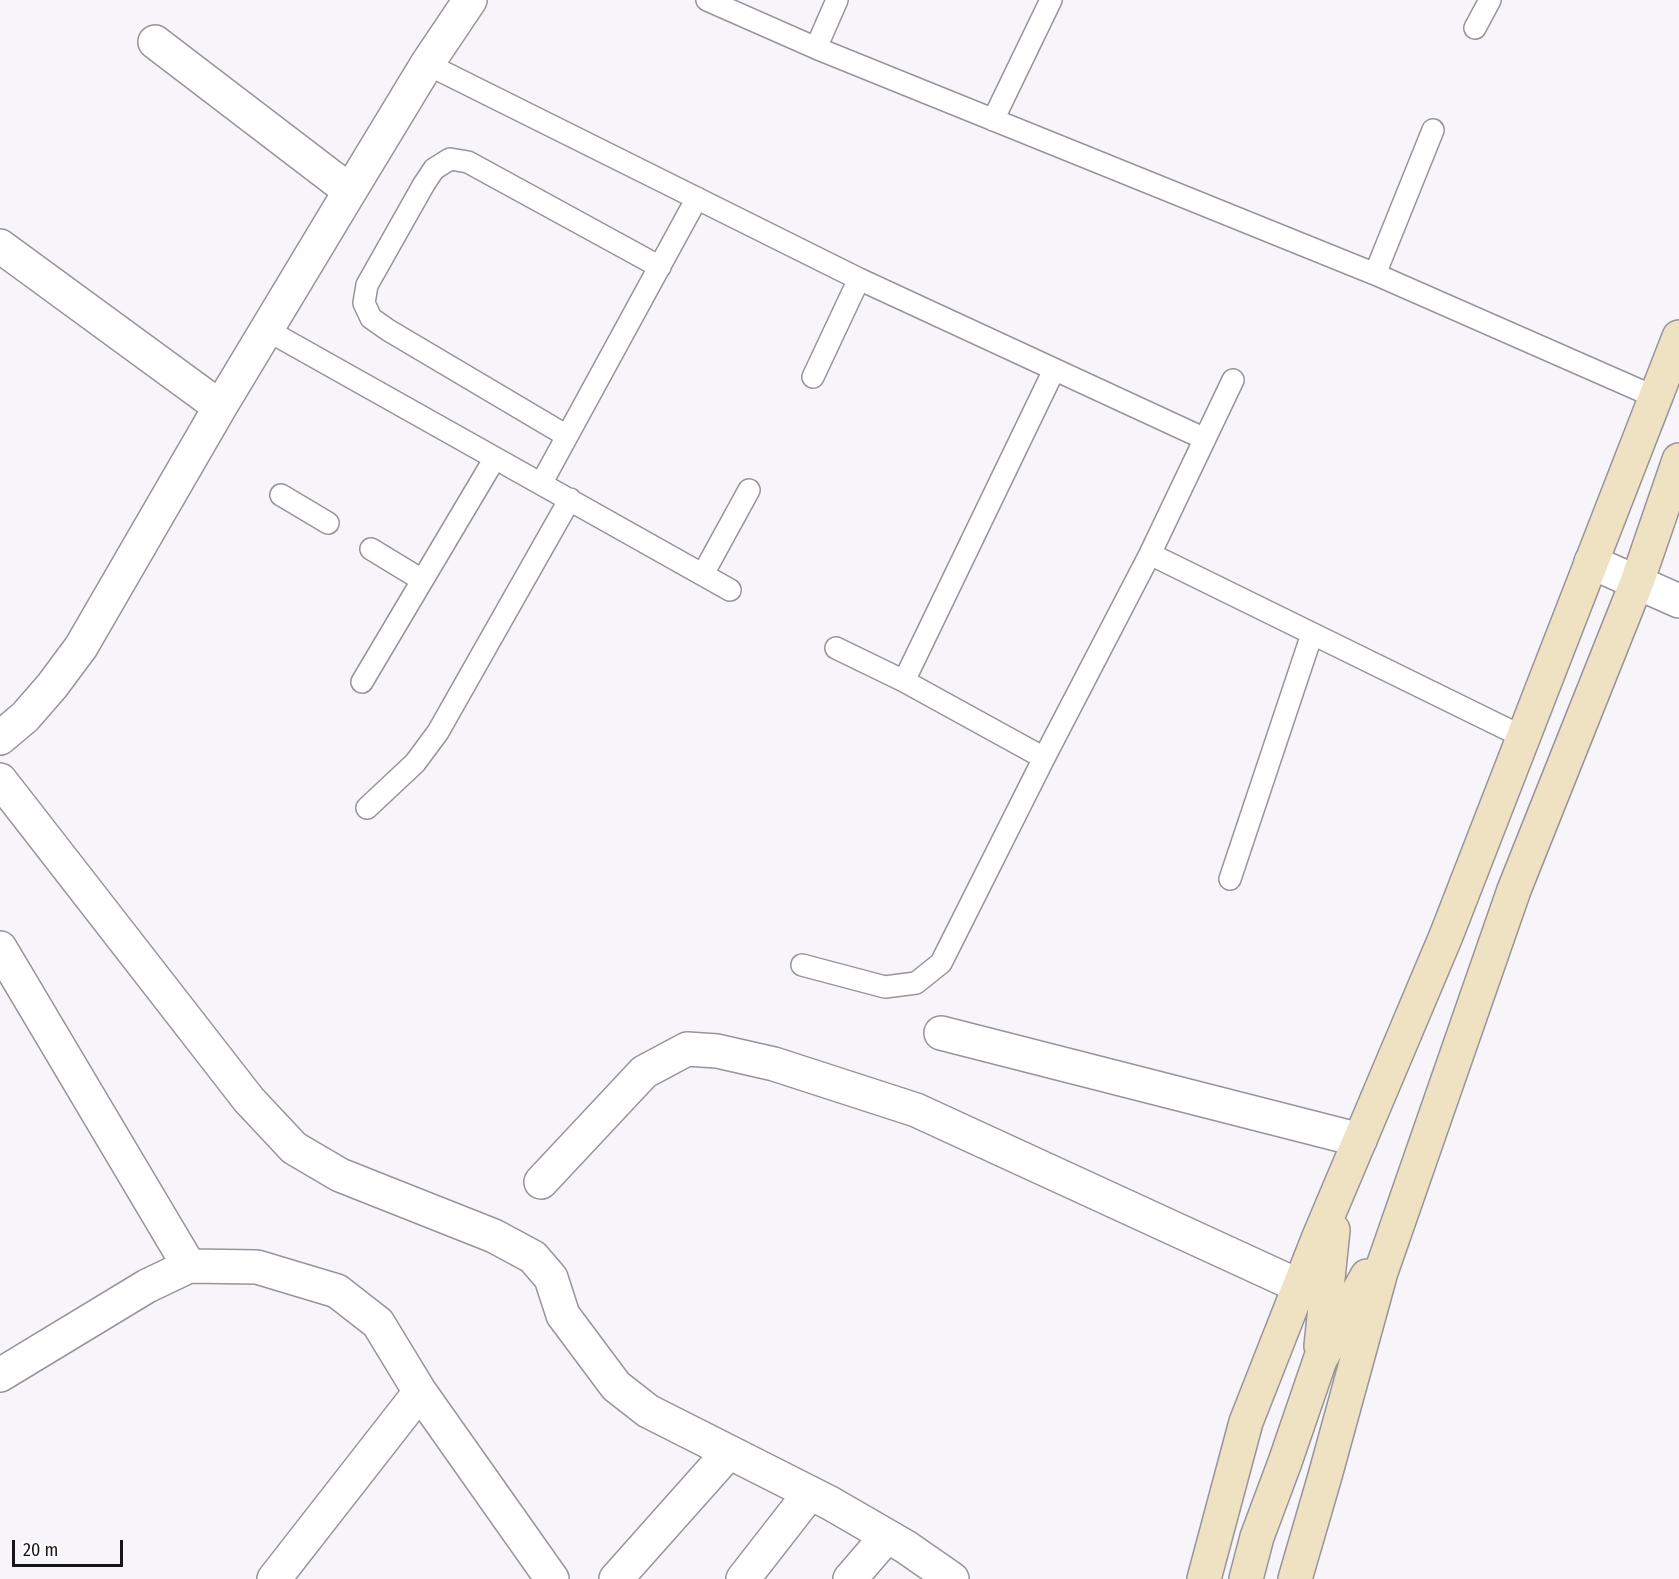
<!DOCTYPE html>
<style>
body{margin:0}
#map{position:relative;width:1679px;height:1579px;overflow:hidden;background:#f7f4fa;font-family:"Fira Sans Condensed",sans-serif}
canvas{display:block}
.scale{position:absolute;left:12px;top:1540px;width:111px;height:27px;box-sizing:border-box;border:3px solid #161517;border-top:0;padding-left:8px;font-size:18px;line-height:21px;white-space:nowrap;color:#161517;-webkit-text-stroke:4px #fff;paint-order:stroke}
</style>
<div id="map">
<canvas width="1679" height="1579"></canvas>
<div class="scale">20 m</div>
</div>
<script>
const g = document.querySelector('canvas').getContext('2d');
g.lineJoin = 'round';
const shape = rows => new Path2D(rows.map(r => 'M' + r).join(''));
function trace(path, color, width, dash) { g.strokeStyle = color; g.lineWidth = width; g.lineCap = dash ? 'butt' : 'round'; g.setLineDash(dash || []); g.stroke(path); }
const service = shape([
 [707,0,816,48,1375,274,1655,397],
 [1475,28,1490,0],
 [816,48,837,0],
 [427,64,859,279,1205,439],
 [993,120,1051,0],
 [1375,274,1433,130],
 [267,330,730,590],
 [813,377,859,279],
 [567,436,388,330,371,318,364,303,367,285,424,184,434,169,450,159,468,162,660,267],
 [541,484,697,198],
 [281,495,328,523],
 [371,549,422,580],
 [1150,554,1523,737],
 [703,574,749,490],
 [836,648,904,681,1044,758],
 [904,681,1054,370],
 [362,682,495,458],
 [367,808,415,763,438,732,570,499],
 [1230,879,1312,634],
 [802,965,885,987,916,983,941,963,1044,758,1150,554,1233,380]
]);
const minor = shape([
 [155,42,350,191],
 [0,246,220,407],
 [1591,562,1679,601],
 [0,738,25,717,52,686,81,647,220,407,350,191,427,64,470,0],
 [0,780,249,1100,294,1148,340,1175,494,1236,533,1257,551,1278,563,1315,616,1386,648,1411,830,1503,906,1547,952,1579],
 [0,948,189,1266],
 [941,1033,1360,1140],
 [541,1182,644,1072,687,1049,717,1051,774,1064,916,1110,1299,1286],
 [0,1375,147,1286,189,1266,257,1267,337,1291,378,1323,420,1392,552,1579],
 [274,1579,420,1392],
 [616,1579,729,1452],
 [743,1579,810,1493],
 [850,1579,887,1536]
]);
const secondary = shape([
 [1321,1346,1333,1230],
 [1204,1579,1246,1422,1318,1239,1446,936,1679,337],
 [1246,1579,1257,1537,1285,1462,1320,1360,1367,1276],
 [1295,1579,1325,1476,1381,1272,1514,890,1637,582,1679,460]
]);
trace(service, '#97949a', 24);
trace(minor, '#97949a', 36);
trace(secondary, '#97949a', 36);
trace(service, '#fff', 21);
trace(minor, '#fff', 33);
trace(secondary, '#eee2c3', 33);
</script>
